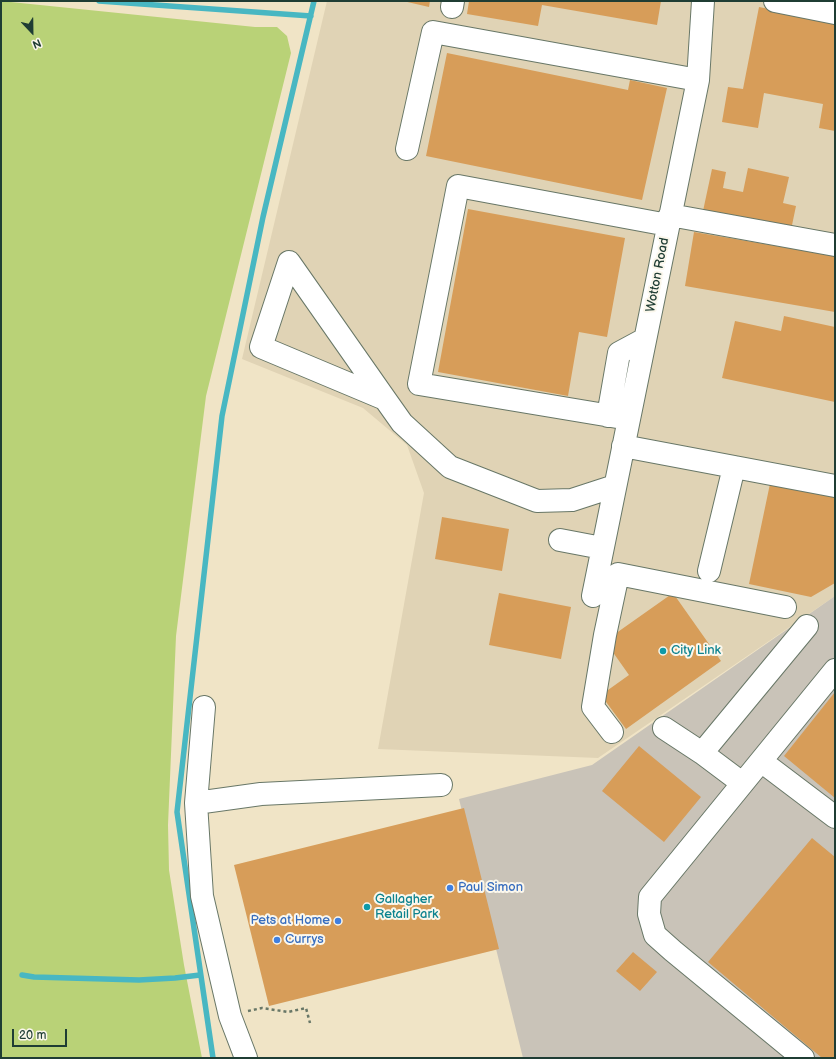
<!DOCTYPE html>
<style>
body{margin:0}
#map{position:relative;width:836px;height:1059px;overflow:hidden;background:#f0e4c6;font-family:"Balsamiq Sans",sans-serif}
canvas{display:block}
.frame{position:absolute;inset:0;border:2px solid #1f3d34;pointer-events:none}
.north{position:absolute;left:12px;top:12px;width:40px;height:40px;-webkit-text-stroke:3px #fbf7ec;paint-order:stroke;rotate:158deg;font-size:11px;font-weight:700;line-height:16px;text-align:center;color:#1f3d34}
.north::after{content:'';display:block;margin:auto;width:14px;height:18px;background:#1f3d34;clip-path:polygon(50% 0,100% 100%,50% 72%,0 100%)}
.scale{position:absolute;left:12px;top:1029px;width:55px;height:18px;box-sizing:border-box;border:2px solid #1f3d34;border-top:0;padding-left:5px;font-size:12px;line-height:14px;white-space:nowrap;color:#1f3d34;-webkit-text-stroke:3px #fbf7ec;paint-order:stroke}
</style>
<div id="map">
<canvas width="836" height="1059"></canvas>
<div class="frame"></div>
<div class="north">N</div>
<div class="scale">20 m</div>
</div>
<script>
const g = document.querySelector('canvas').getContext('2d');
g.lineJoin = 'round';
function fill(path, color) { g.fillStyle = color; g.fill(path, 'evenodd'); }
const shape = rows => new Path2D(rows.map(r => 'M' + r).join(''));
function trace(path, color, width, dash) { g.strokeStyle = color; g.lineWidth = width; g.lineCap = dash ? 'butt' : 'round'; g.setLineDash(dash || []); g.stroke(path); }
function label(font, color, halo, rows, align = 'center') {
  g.font = font + ' "Balsamiq Sans",sans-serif'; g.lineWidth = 4; g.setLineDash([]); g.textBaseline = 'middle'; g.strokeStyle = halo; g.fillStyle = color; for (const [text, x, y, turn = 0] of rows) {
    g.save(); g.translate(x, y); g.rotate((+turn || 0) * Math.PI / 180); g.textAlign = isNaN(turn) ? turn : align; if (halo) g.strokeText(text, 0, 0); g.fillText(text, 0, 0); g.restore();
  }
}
const built = shape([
 [327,1,835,1,835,596,598,758,378,749,424,493,407,445,363,408,242,359]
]);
const industrial = shape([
 [835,596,835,1058,523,1058,459,799,592,765]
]);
const green = shape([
 [1,1,255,27,277,27,287,36,291,53,206,396,176,636,168,825,169,870,184,965,202,1058,1,1058]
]);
const stream = shape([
 [99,1,311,16],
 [22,975,34,977,139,980,175,978,200,975],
 [213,1058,177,812,222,416,263,217,314,1]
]);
const building = shape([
 [403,1,430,1,429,7],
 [469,1,661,1,657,25,542,5,538,26,467,14],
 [759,7,835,22,835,131,819,128,823,104,764,93,758,128,722,122,728,87,743,89],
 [447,53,628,90,630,80,667,88,642,200,426,156],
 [748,168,789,177,783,203,796,206,791,230,703,211,712,169,726,172,723,188,743,192],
 [468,209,625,238,607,337,579,332,568,396,438,372],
 [694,232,835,256,835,312,685,286],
 [784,316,835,327,835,402,722,378,735,321,781,331],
 [771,479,835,493,835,583,811,597,749,584],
 [442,517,509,529,502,571,435,559],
 [499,593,571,607,561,659,489,645],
 [673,593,721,661,626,729,601,695,629,675,605,641],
 [835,692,835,798,784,756],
 [639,746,701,797,664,842,602,791],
 [464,808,499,949,269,1006,234,865],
 [812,838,835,857,835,1058,822,1058,708,962],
 [633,952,657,972,640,991,616,971]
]);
const path = shape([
 [248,1011,262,1008,288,1012,306,1008,310,1023]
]);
const minor = shape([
 [775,1,835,13],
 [452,7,453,1],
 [407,149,433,32,698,80],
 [670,215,835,245],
 [385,399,261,347,289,262,385,399,402,423,450,467,537,501,572,500,615,486],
 [608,416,619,353,645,339],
 [629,419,419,384,458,186,668,225],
 [623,446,835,486],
 [560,540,602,548],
 [709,571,734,467],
 [593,596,698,80,703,1],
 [204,707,196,803,202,896,230,1016,246,1058],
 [664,728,702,753,742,783],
 [612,732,593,707,605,635,618,574,785,607],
 [702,753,807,626],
 [761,761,835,817],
 [196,803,261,794,441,785],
 [803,1058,673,951,655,935,649,914,650,897,835,670]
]);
const markers = [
 [663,651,4,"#0f9aa8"],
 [450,888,4,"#3f7fe0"],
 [367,907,4,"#0f9aa8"],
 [338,921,4,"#3f7fe0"],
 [277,940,4,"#3f7fe0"]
];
const streetNames = [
 ["Wotton Road",658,275,-79]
];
const cultureNames = [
 ["City Link",671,651],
 ["Gallagher",375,900],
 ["Retail Park",375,915]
];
const shopNames = [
 ["Paul Simon",458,888],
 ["Pets at Home",330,921,"right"],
 ["Currys",285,940]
];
fill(built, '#e0d3b5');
fill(industrial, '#c9c3b8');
fill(green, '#b9d277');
trace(stream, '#48b7c2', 5.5);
fill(building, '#d79d59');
trace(minor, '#687767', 24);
trace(path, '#687767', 2.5, [3, 3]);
trace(minor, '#fff', 22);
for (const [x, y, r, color] of markers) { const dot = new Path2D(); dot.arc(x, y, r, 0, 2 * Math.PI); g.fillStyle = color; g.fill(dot); trace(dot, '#fbf7ec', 1.5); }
label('13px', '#1f3d34', '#fbf7ec', streetNames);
label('13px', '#0d838f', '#fbf7ec', cultureNames, 'left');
label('13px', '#366cbe', '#fbf7ec', shopNames, 'left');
</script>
